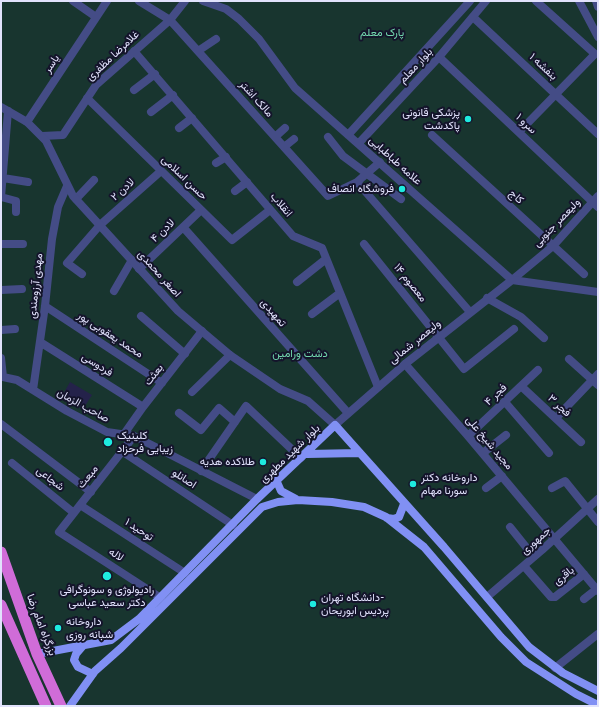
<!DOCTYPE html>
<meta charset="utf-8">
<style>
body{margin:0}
#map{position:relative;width:599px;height:707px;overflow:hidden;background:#14142b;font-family:"Varela Round",sans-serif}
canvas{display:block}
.frame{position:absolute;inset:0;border:2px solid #e1e2fc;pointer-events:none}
</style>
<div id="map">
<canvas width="599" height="707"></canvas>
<div class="frame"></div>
</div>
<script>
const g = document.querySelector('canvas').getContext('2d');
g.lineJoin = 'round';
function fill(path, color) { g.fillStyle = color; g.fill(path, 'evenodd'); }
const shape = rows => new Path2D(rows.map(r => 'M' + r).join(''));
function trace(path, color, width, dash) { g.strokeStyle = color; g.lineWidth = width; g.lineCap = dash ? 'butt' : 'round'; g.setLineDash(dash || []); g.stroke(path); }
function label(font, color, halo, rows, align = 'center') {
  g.font = font + ' "Varela Round",Vazirmatn,sans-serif'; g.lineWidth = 4; g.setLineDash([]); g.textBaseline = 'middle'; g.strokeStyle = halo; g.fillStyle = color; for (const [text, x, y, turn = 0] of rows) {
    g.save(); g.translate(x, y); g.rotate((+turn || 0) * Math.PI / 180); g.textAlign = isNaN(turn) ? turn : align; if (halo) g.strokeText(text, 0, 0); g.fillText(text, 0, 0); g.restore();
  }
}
const green = shape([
 [1,1,598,1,598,706,1,706]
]);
const building = shape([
 [70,382,92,395,83,409,62,396]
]);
const minor = shape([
 [73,1,96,17],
 [139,1,170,20,328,196,357,182,380,162],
 [473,17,598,134],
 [134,51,293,236,322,248,378,387],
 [198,51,216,39],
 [439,57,598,207],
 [134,90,155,74],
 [87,98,232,240,270,210],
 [151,112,173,95],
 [27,122,107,1],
 [179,128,192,118],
 [519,132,595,54,536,1],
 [432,135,584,274],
 [42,136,63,135,96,85,170,20,185,1],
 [275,137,285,128],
 [328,137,343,156,401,199],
 [284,147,294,139],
 [216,163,226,157],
 [3,178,28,182],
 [357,182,470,312],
 [235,191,247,182],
 [1,197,8,111],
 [1,197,16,201,16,212],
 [76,199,94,180],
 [183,227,348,413],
 [1,244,23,244],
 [364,244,464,369,514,329],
 [139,269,201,210],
 [82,274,67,263,100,225,161,171],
 [512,280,553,246,598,196],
 [297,282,326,259],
 [1,290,22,289],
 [114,291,132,260],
 [487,298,521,317,544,338],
 [45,306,162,383],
 [312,314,340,293],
 [141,316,185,354],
 [1,330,15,329],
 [40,342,143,407],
 [1,358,3,377,17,380,67,411,107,432,134,436,257,499],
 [569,359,598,385],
 [405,364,468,436,598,591],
 [521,386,581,442],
 [33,390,45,306,52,239,58,207,67,186],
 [192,392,230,355],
 [505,402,549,453],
 [179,413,201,430,219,408,235,422],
 [556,418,598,374],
 [1,424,91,492],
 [124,434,143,407,202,331],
 [134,436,59,532,161,598],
 [468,436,538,370],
 [123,452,233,525],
 [483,453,506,435],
 [12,463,74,513],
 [201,471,246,406,301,458],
 [486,488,502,476],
 [552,488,565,481,598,522],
 [80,505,185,573],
 [510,527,534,557],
 [524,566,551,597,555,597,584,574],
 [487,597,542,550,598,499],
 [584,599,598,588],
 [555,668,598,634]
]);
const tertiary = shape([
 [203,1,226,9,239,19,259,39,295,88,512,280,598,292],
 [579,1,598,37],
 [596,1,598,7],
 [1,107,27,122,46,141,73,196,178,311,230,355,280,389,308,401,335,425,405,364,512,280],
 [348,135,470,1],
 [359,143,439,57,486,1]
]);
const secondary = shape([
 [307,454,359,453],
 [277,482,281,491,296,499],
 [387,518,394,519,399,517,404,504],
 [82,647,76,654,74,660,78,667,93,674],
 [37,654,111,640,139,619,257,499,335,425,444,547,529,647,563,673,598,691],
 [70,706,95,671,121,648,262,507,278,502,298,500,332,502,364,507,386,517,424,547,501,637,526,662,576,694,598,705]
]);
const trunk = shape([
 [1,552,37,654,61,706],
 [1,605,46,706]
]);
const markers = [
 [468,119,4,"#1eebdf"],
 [402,189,4,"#1eebdf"],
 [108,442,5,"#1eebdf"],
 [263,462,4,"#1eebdf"],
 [413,484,4,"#1eebdf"],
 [107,576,5,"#1eebdf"],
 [313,604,4,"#1eebdf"],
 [58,628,4,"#1eebdf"]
];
const parkNames = [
 ["پارک معلم",382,33],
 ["دشت ورامین",300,354]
];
const streetNames = [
 ["غلامرضا مظفری",113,56,-43],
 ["یاسر",52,64,-56],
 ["بلوار معلم",416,66,-47],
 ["بنفشه ۱",543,67,43],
 ["مالک اشتر",256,99,48],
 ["سرو ۱",526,124,43],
 ["علامه طباطبایی",395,161,42],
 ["حسن اسلامی",184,178,44],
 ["لادن ۲",123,190,-42],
 ["کاج",516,197,43],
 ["انقلاب",281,205,50],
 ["ولیعصر جنوبی",557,223,-46],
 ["لادن ۴",163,231,-43],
 ["اصغر محمدی",159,274,48],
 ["۱۴ معصوم",410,283,51],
 ["مهدی آرزومندی",36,286,-84],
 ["تمهیدی",273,313,49],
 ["محمد یعقوبی پور",110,335,33],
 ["ولیعصر شمالی",415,342,-39],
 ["فردوسی",97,365,32],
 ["بعثت",154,375,-52],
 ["فجر ۴",496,395,-43],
 ["صاحب الزمان",83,406,29],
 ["فجر ۳",559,406,43],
 ["مجید شیخ علی",489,443,50],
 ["بلوار شهید مطهری",290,454,-44],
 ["مبعث",88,477,-51],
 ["شجاعی",50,479,38],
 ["اصانلو",184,479,33],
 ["توحید ۱",139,530,33],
 ["جمهوری",536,541,-42],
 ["لاله",116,555,32],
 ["باقری",564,576,-38],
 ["بزرگراه امام رضا",41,625,69]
];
const poiNames = [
 ["پزشکی قانونی",460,113,"right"],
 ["پاکدشت",460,126,"right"],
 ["فروشگاه انصاف",394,189,"right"],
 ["کلینیک",117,436],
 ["زیبایی فرحزاد",117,449],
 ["طلاکده هدیه",255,462,"right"],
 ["داروخانه دکتر",421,478],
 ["سورنا مهام",421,491],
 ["رادیولوژی و سونوگرافی",107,590,"center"],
 ["دکتر سعید عباسی",107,603,"center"],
 ["دانشگاه تهران-",321,598],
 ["پردیس ابوریحان",321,611],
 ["داروخانه",66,622],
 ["شبانه روزی",66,635]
];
fill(green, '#18352f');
fill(building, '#24224a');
trace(minor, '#444c86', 8);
trace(tertiary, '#444c86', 8);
trace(secondary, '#8190f4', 8);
trace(trunk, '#d06cd8', 11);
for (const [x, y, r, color] of markers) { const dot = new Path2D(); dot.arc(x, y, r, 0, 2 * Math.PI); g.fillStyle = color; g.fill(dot); trace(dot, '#14142b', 1.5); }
label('11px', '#72d8ae', '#14142b', parkNames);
label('11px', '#e1e2fc', '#14142b', streetNames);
label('11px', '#e1e2fc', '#14142b', poiNames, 'left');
</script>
